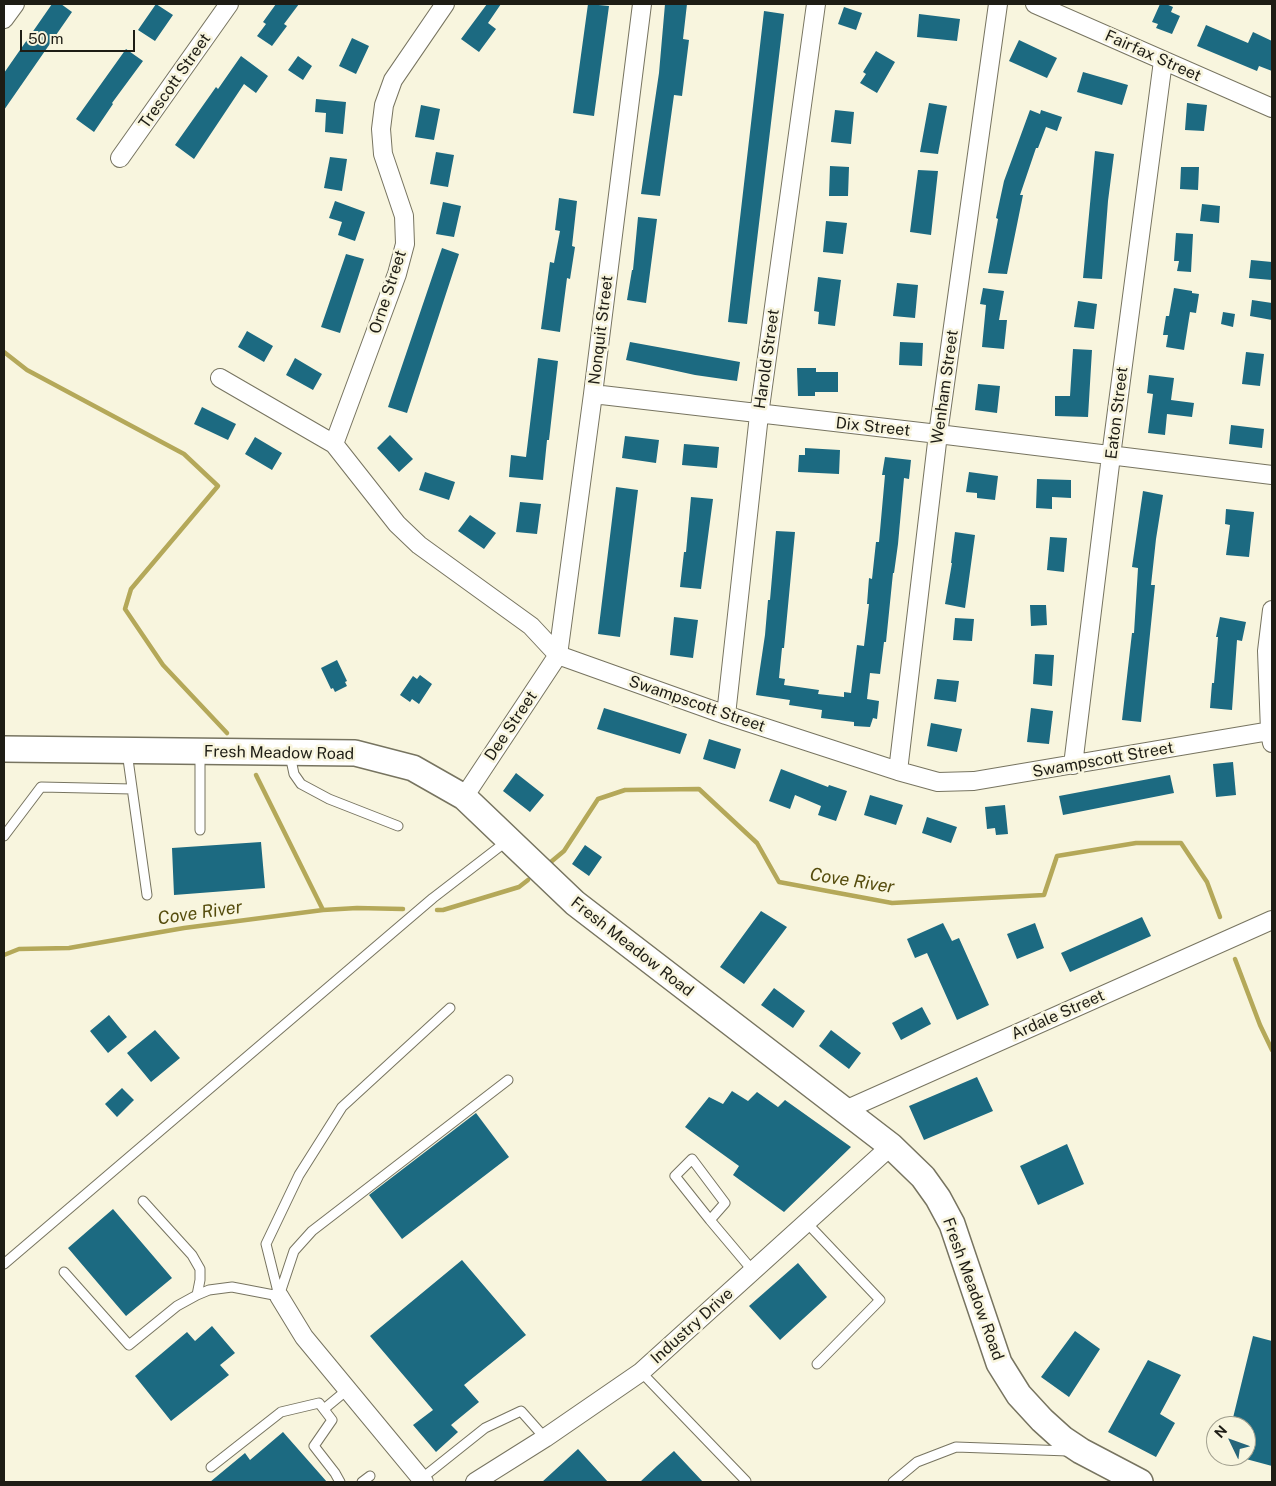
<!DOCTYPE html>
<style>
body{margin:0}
#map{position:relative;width:1276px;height:1486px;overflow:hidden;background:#f8f5de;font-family:"Public Sans",sans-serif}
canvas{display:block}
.frame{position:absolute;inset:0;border:5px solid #1e1d15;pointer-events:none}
.north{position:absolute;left:1206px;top:1416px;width:50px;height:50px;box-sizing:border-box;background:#f8f5de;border:1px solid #a19f8e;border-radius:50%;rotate:312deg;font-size:14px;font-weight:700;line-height:20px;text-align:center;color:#1e1d15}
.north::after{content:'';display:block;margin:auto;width:18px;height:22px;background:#26667b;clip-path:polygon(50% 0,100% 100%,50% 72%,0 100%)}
.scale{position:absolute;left:20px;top:30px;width:115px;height:22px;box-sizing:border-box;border:2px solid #1e1d15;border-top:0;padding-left:6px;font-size:15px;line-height:18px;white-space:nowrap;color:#1e1d15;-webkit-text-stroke:4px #f8f5de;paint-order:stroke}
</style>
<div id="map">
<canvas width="1276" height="1486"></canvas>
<div class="frame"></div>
<div class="north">N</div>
<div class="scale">50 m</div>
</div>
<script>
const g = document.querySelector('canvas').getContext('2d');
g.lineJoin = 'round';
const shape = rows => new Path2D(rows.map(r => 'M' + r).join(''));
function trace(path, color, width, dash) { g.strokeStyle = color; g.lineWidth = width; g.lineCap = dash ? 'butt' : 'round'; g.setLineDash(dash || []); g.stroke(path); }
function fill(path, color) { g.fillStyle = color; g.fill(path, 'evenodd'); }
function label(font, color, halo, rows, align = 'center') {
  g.font = font + ' "Public Sans",sans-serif'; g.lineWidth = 5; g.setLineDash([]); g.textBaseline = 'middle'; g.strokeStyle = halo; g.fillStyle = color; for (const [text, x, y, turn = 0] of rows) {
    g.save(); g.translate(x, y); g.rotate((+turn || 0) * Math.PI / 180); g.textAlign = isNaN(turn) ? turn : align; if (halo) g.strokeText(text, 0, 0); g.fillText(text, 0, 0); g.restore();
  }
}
const stream = shape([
 [4,352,27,370,184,454,218,486,131,589,125,609,163,665,227,733],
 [256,775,323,910],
 [546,866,564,851,598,799,625,790,699,789,757,843,779,882,892,903,1044,895,1057,856,1136,843,1181,843,1207,882,1220,917],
 [437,910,443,910,519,887,528,880],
 [4,955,19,949,69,948,184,928,323,910,357,908,403,909],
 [1235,959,1260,1025,1272,1050]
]);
const building = shape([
 [52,4,61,4,72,12,4,110,4,73],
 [156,4,173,15,155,41,138,30],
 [276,4,299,4,284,24,287,26,272,46,257,36,266,24,263,22],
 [487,4,501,4,488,23,496,29,479,52,461,39],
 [588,4,609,6,594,116,573,113],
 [665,4,687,4,683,39,689,40,682,96,674,95,660,196,641,194,659,73],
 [1160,4,1166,4,1173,7,1171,12,1180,16,1172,34,1156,28,1158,24,1152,22],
 [844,7,862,13,856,30,838,24],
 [764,11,784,14,747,324,728,322],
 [919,14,960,19,957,41,917,37],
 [1206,25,1248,43,1253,32,1272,41,1272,71,1259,66,1257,71,1197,46],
 [352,38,369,46,356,74,339,66],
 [1019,40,1057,58,1047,78,1009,61],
 [126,49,143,61,112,103,113,104,94,132,76,119],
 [876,51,895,62,877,93,860,83,866,74,863,72],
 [241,56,268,76,256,93,244,84,194,159,175,145,216,87,218,89],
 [298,56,312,66,303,80,288,70],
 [1083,72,1128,85,1122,105,1077,92],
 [316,99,346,102,343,134,325,132,326,113,315,112],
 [929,103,947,106,938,154,920,152],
 [1187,103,1207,105,1204,131,1185,130],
 [421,105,440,109,434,140,415,137],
 [835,110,854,112,851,144,831,142],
 [1030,110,1040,114,1041,110,1062,117,1057,131,1046,127,1038,148,1036,148,1020,195,1023,195,1007,274,988,273,998,219,996,218,1004,181],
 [1095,151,1114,154,1108,201,1102,279,1083,278],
 [436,152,454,155,448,187,430,184],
 [330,157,347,159,342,191,324,188],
 [830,166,849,167,848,196,829,196],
 [1181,167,1199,167,1198,190,1180,189],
 [918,170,938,171,931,235,910,232],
 [559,198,577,201,572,246,575,247,570,279,567,278,560,332,541,329,550,262,554,263,560,231,555,230],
 [335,201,365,212,355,241,338,235,342,222,329,218],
 [443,202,461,206,454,237,436,234],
 [1202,204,1220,206,1219,223,1200,221],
 [638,217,657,219,646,303,627,300,632,270,633,270],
 [826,221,847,223,843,254,823,252],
 [1176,233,1193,234,1191,272,1177,271,1179,261,1174,261],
 [442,248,459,254,407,413,388,407],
 [346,254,364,259,340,333,321,327],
 [1251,260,1272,262,1272,280,1249,278],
 [818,277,841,280,835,326,818,324,819,312,814,311],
 [897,283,918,285,915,318,893,316],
 [983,288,1004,291,999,320,1007,320,1004,349,982,347,986,305,980,304],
 [1174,288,1192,291,1192,293,1199,294,1196,313,1190,312,1184,350,1166,347,1168,335,1163,335,1166,316,1169,316],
 [1252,300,1272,303,1272,320,1250,316],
 [1078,301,1097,304,1094,329,1074,327],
 [1223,312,1235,314,1233,327,1221,324],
 [247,331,273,346,264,362,238,347],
 [630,342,740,362,737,381,695,375,626,360],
 [900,342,923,343,922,366,899,365],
 [1073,349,1092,350,1088,417,1055,416,1055,396,1070,396],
 [1246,352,1264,354,1260,386,1242,384],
 [295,358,322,374,313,390,286,375],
 [538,358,558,361,549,440,547,440,543,480,509,477,511,455,526,457],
 [797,368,816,368,816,372,838,372,838,392,815,392,815,396,798,396],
 [1149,375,1174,378,1171,400,1194,403,1192,417,1167,414,1165,435,1148,433,1153,394,1147,393],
 [978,384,1000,386,997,413,975,410],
 [202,407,236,424,228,440,194,424],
 [1231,425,1264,429,1262,448,1229,444],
 [390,435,413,459,399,472,377,448],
 [625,436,659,440,656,463,622,458],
 [255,437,282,453,272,470,245,454],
 [684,444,719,447,717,468,682,465],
 [805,448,840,450,839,474,798,472,799,455,805,455],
 [885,457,911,460,909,479,904,478,898,544,894,573,893,573,886,642,884,642,880,674,870,673,867,699,879,701,877,719,873,718,870,727,854,726,854,722,821,718,822,710,789,705,790,700,756,695,765,635,768,600,770,600,776,531,795,532,784,648,782,648,779,678,785,679,784,685,819,690,818,694,844,697,844,692,851,693,857,645,864,646,869,604,867,604,869,578,872,579,876,542,879,542,885,475,882,475],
 [425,472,455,482,449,500,419,490],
 [969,472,998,476,995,500,977,498,977,493,966,492],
 [1037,479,1071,480,1071,498,1052,497,1052,509,1036,508],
 [616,487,638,490,620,637,598,634],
 [1143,491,1163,495,1156,539,1151,585,1155,585,1141,722,1122,720,1132,633,1134,633,1138,568,1132,567],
 [691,497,713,499,701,589,680,587,684,552,686,552],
 [520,502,541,504,537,534,516,532],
 [1226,509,1254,512,1249,557,1226,555,1230,525,1225,524],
 [470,515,496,533,484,549,458,531],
 [955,532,975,535,965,608,945,604,952,563,951,563],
 [1050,537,1067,538,1064,572,1047,570],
 [1030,605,1046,605,1047,625,1031,626],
 [674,617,698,620,693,658,670,655],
 [1220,617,1246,622,1242,641,1237,640,1232,710,1210,708,1212,683,1214,683,1218,637,1216,637],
 [955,618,974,619,972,641,953,640],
 [1035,654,1054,655,1052,686,1033,684],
 [337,660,347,681,345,682,347,686,335,692,333,688,331,689,321,668],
 [420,675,432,684,419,704,412,699,410,702,400,695,413,676,417,679],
 [937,679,959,681,956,702,934,699],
 [604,708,687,734,680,754,597,729],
 [1031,708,1053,711,1049,744,1027,742],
 [931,723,962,729,957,752,927,746],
 [709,739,741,749,735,769,703,759],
 [1233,762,1236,795,1216,797,1213,764],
 [781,769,828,787,829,785,847,791,836,821,818,815,821,806,795,795,790,809,769,801],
 [516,773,544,795,530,812,503,791],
 [1170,775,1174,793,1063,815,1059,796],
 [870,795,903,805,896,825,864,815],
 [1005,805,1008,834,996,835,995,828,987,829,985,807],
 [927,817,957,827,951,843,922,833],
 [261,842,265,888,174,895,172,848],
 [585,845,602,857,589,876,572,864],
 [761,911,787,927,744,984,720,967],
 [1142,917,1151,936,1070,972,1061,953],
 [943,923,952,941,959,938,989,1005,957,1020,927,953,915,958,907,939],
 [1035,923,1044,948,1017,959,1007,934],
 [774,988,805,1011,793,1028,761,1005],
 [922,1007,931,1024,901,1040,892,1023],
 [109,1015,127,1037,108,1053,90,1031],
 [155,1030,180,1058,151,1082,127,1053],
 [831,1030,861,1053,849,1069,819,1046],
 [977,1077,993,1111,924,1140,909,1106],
 [122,1088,134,1100,117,1117,105,1104],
 [732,1091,748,1101,757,1092,778,1107,785,1100,851,1147,784,1212,733,1175,739,1166,685,1127,709,1097,723,1104],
 [476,1113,509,1157,402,1239,369,1195],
 [1067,1144,1084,1184,1038,1205,1020,1166],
 [113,1209,172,1278,126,1316,68,1248],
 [462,1260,526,1335,464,1385,479,1402,451,1425,458,1432,436,1452,413,1425,433,1410,370,1336],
 [798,1263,827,1297,780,1340,749,1306],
 [212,1326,235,1353,220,1365,229,1375,171,1421,135,1376,187,1332,195,1341],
 [1075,1331,1100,1349,1069,1397,1041,1377],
 [1253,1336,1272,1341,1272,1466,1246,1459,1246,1426,1231,1426],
 [1148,1360,1181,1375,1160,1414,1175,1423,1156,1457,1108,1432],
 [283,1432,327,1482,210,1482,245,1453,250,1460],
 [578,1449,608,1482,542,1482],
 [674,1451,703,1482,640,1482,657,1466]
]);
const lane = shape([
 [127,752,147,895],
 [200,752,200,830],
 [290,755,294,774,301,784,329,799,398,826],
 [4,836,41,787,132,789],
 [143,1201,192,1255,200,1269,200,1280,197,1295],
 [710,1220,725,1203,692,1159,675,1176,710,1220,753,1271],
 [807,1223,880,1300,817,1364],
 [4,1264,433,898,507,841],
 [64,1272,129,1345,177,1306,197,1295,209,1290,232,1287,279,1296],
 [279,1296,266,1244,299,1175,342,1107,450,1008],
 [279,1296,294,1251,312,1231,508,1080],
 [641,1372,746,1481],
 [324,1409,347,1390],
 [211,1467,281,1412,319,1403,332,1420,314,1446,335,1473,340,1482],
 [421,1479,485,1428,521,1411,545,1438],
 [362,1482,370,1476],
 [893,1482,917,1462,956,1447,1068,1451]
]);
const street = shape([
 [1035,4,1272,108],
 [4,19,15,4],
 [120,158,229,4],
 [220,378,334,444,397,524,419,545,531,626,558,655,726,715,898,771,938,782,974,781,1270,731],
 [593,394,938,434,1272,475],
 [334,444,397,274,405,244,404,216,383,154,381,129,384,105,393,80,445,4],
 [1272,610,1267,651,1270,731,1272,743],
 [726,715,759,415,816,4],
 [1073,765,1111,456,1163,61],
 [898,771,938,434,998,4],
 [464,797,558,655,593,394,642,4],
 [843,1111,1272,920],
 [279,1296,304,1337,424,1482],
 [475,1482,545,1438,641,1372,891,1146]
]);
const secondary = shape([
 [4,749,355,753,413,768,464,797,575,903,891,1146,923,1177,938,1198,952,1224,999,1363,1019,1395,1042,1420,1063,1439,1081,1451,1140,1482]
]);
const streetNames = [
 ["Fairfax Street",1153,56,24],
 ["Trescott Street",175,81,-55],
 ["Orne Street",388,292,-72],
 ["Nonquit Street",601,330,-83],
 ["Harold Street",767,359,-82],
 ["Wenham Street",945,387,-82],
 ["Eaton Street",1117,413,-83],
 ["Dix Street",873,427,6],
 ["Swampscott Street",697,704,19],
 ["Dee Street",511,726,-56],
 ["Fresh Meadow Road",279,753,1],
 ["Swampscott Street",1103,760,-10],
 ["Fresh Meadow Road",632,947,38],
 ["Ardale Street",1058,1015,-24],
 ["Fresh Meadow Road",973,1289,70],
 ["Industry Drive",692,1326,-42]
];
const waterNames = [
 ["Cove River",852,881,9],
 ["Cove River",200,913,-8]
];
trace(stream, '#b4a859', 4.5);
fill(building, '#1c6a81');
trace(lane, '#777460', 11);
trace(street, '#777460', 20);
trace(secondary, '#777460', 28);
trace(lane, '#fff', 9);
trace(street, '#fff', 18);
trace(secondary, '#fff', 25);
label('16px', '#1e1d15', '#f8f5de', streetNames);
label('italic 18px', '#554c0d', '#f8f5de', waterNames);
</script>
